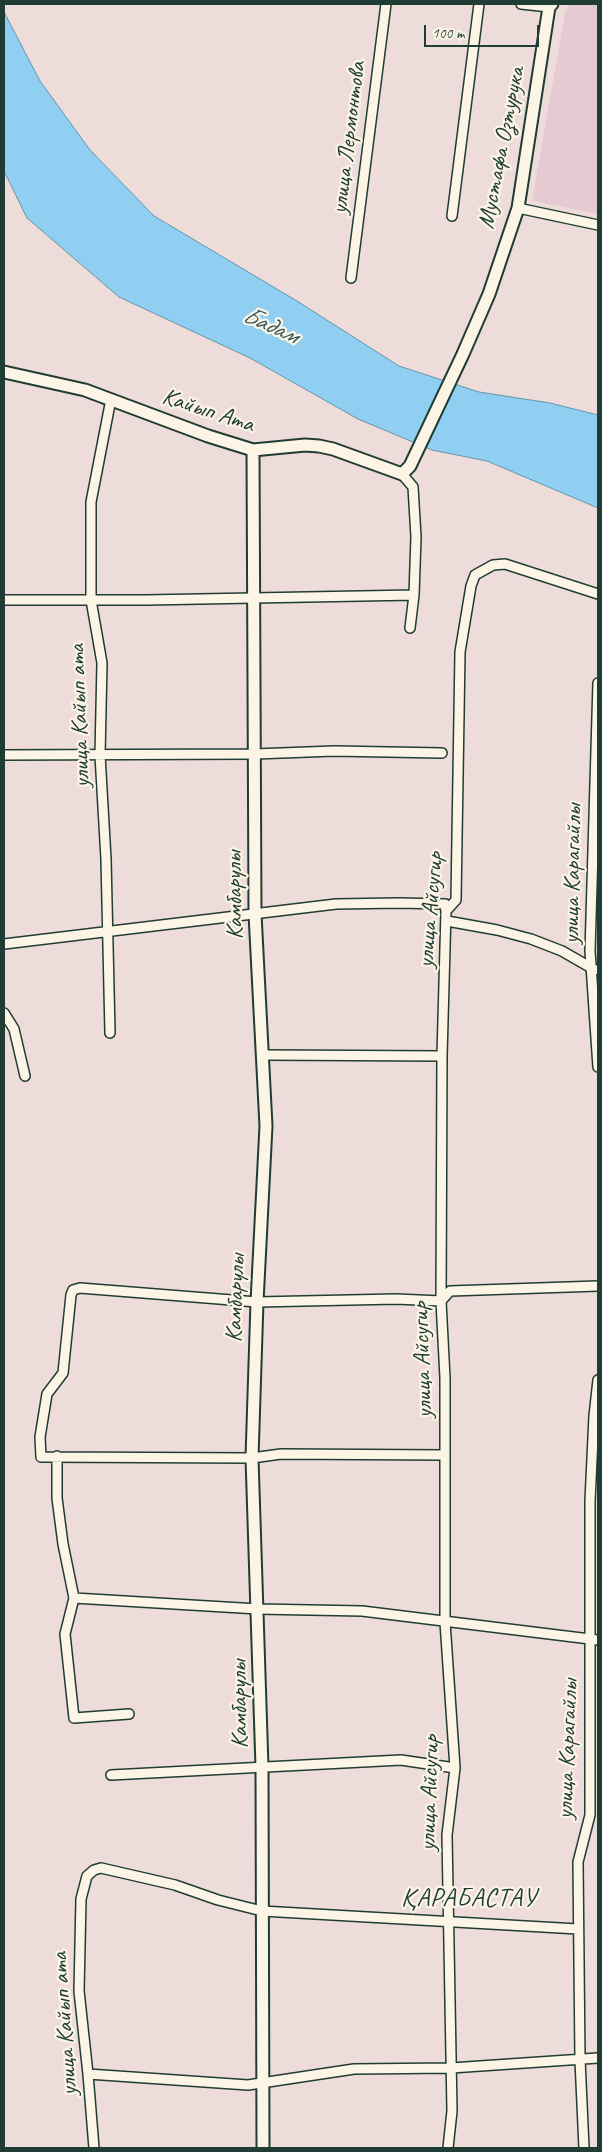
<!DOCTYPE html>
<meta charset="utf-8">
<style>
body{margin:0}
#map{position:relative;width:602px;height:2152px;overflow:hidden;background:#eedcda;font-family:Caveat,sans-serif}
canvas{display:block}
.frame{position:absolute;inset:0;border:5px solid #1f3d34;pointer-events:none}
.scale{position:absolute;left:424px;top:25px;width:115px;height:22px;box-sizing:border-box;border:2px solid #1f3d34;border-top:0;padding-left:6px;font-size:15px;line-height:18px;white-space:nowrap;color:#1f3d34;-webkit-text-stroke:4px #fcf5e5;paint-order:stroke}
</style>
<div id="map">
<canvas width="602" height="2152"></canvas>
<div class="frame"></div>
<div class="scale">100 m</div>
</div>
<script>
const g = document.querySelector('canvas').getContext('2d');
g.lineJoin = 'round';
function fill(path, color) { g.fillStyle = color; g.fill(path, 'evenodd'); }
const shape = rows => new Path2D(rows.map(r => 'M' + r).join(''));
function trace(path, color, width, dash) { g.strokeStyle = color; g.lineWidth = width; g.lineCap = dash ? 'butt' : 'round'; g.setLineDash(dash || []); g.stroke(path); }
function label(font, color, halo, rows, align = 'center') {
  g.font = font + ' Caveat,sans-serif'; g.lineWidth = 4.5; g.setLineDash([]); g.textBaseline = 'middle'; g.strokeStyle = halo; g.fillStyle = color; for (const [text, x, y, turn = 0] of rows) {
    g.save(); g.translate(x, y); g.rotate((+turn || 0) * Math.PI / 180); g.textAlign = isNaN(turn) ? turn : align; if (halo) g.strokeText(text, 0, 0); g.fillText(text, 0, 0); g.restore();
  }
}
const built = shape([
 [569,4,598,4,598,214,532,201,565,13]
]);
const water = shape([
 [4,12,40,81,90,150,154,216,297,301,399,366,479,392,550,403,598,415,598,508,487,461,432,450,358,419,250,358,119,297,27,218,4,171,4,12]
]);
const minor = shape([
 [521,4,549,7],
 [518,208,598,225],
 [452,216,479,4],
 [351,278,386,4],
 [402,474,413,487,416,537,414,595,410,628],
 [4,600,146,600,414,595],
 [598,683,590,951,598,1067],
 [4,755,255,754,334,751,442,753],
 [447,921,497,930,531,939,562,951,595,970],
 [4,944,336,904,399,903,445,904,446,911],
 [4,1013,14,1029,25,1076],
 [110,1033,106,859,100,755,102,663,91,600,91,502,111,399],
 [263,1055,442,1056],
 [445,1455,281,1454,252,1458,41,1457,40,1437,47,1394,63,1373,71,1295,73,1290,80,1288,257,1302,396,1299,441,1301,450,1291,598,1286],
 [57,1456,57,1498,63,1544,74,1598,65,1634,74,1718,129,1714],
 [74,1598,258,1609,362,1611,598,1640],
 [111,1775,401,1760,455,1768],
 [88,2074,248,2085,354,2069,451,2068,598,2058],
 [94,2148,88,2074,79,1991,81,1899,87,1876,94,1870,101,1868,175,1885,218,1900,262,1911,578,1929],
 [448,2148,452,2111,447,1835,455,1768,445,1622,445,1378,441,1301,442,1056,446,911,456,900,460,652,471,586,475,575,493,565,505,564,598,594],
 [584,2148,580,2060,578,1862,590,1815,590,1501,594,1416,598,1380]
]);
const tertiary = shape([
 [4,372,85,390,208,436,253,450,305,445,319,446,333,449,402,474,410,466,463,354,489,294,518,208,549,7,552,4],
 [253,450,255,914,266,1126,257,1302,252,1458,262,1767,263,2148]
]);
const streetNames = [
 ["улица Лермонтова",349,138,-83],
 ["Мустафа Озтурука",502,148,-79],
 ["Кайып Ата",208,411,18],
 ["улица Кайып ата",80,716,-92],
 ["улица Карагайлы",573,874,-89],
 ["Камбарулы",235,895,-91],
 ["улица Айсугир",431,910,-85],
 ["Камбарулы",236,1298,-88],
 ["улица Айсугир",423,1360,-92],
 ["Камбарулы",240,1704,-91],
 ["улица Карагайлы",568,1749,-88],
 ["улица Айсугир",430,1793,-88],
 ["улица Кайып ата",65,2024,-94]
];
const waterNames = [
 ["Бадам",270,326,24]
];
const quarterNames = [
 ["ҚАРАБАСТАУ",469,1899]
];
fill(built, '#e5cad3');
fill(water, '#91cff2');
trace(water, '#6395a6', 1);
trace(minor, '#1f3d34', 12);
trace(tertiary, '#1f3d34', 15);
trace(minor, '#fcf5e5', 9);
trace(tertiary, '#fcf5e5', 11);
label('24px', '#1f3d34', '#fcf5e5', streetNames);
label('italic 25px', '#365a5a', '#fcf5e5', waterNames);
g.letterSpacing = '1px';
label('26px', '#1f3d34', '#fcf5e5', quarterNames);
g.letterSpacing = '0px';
</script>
